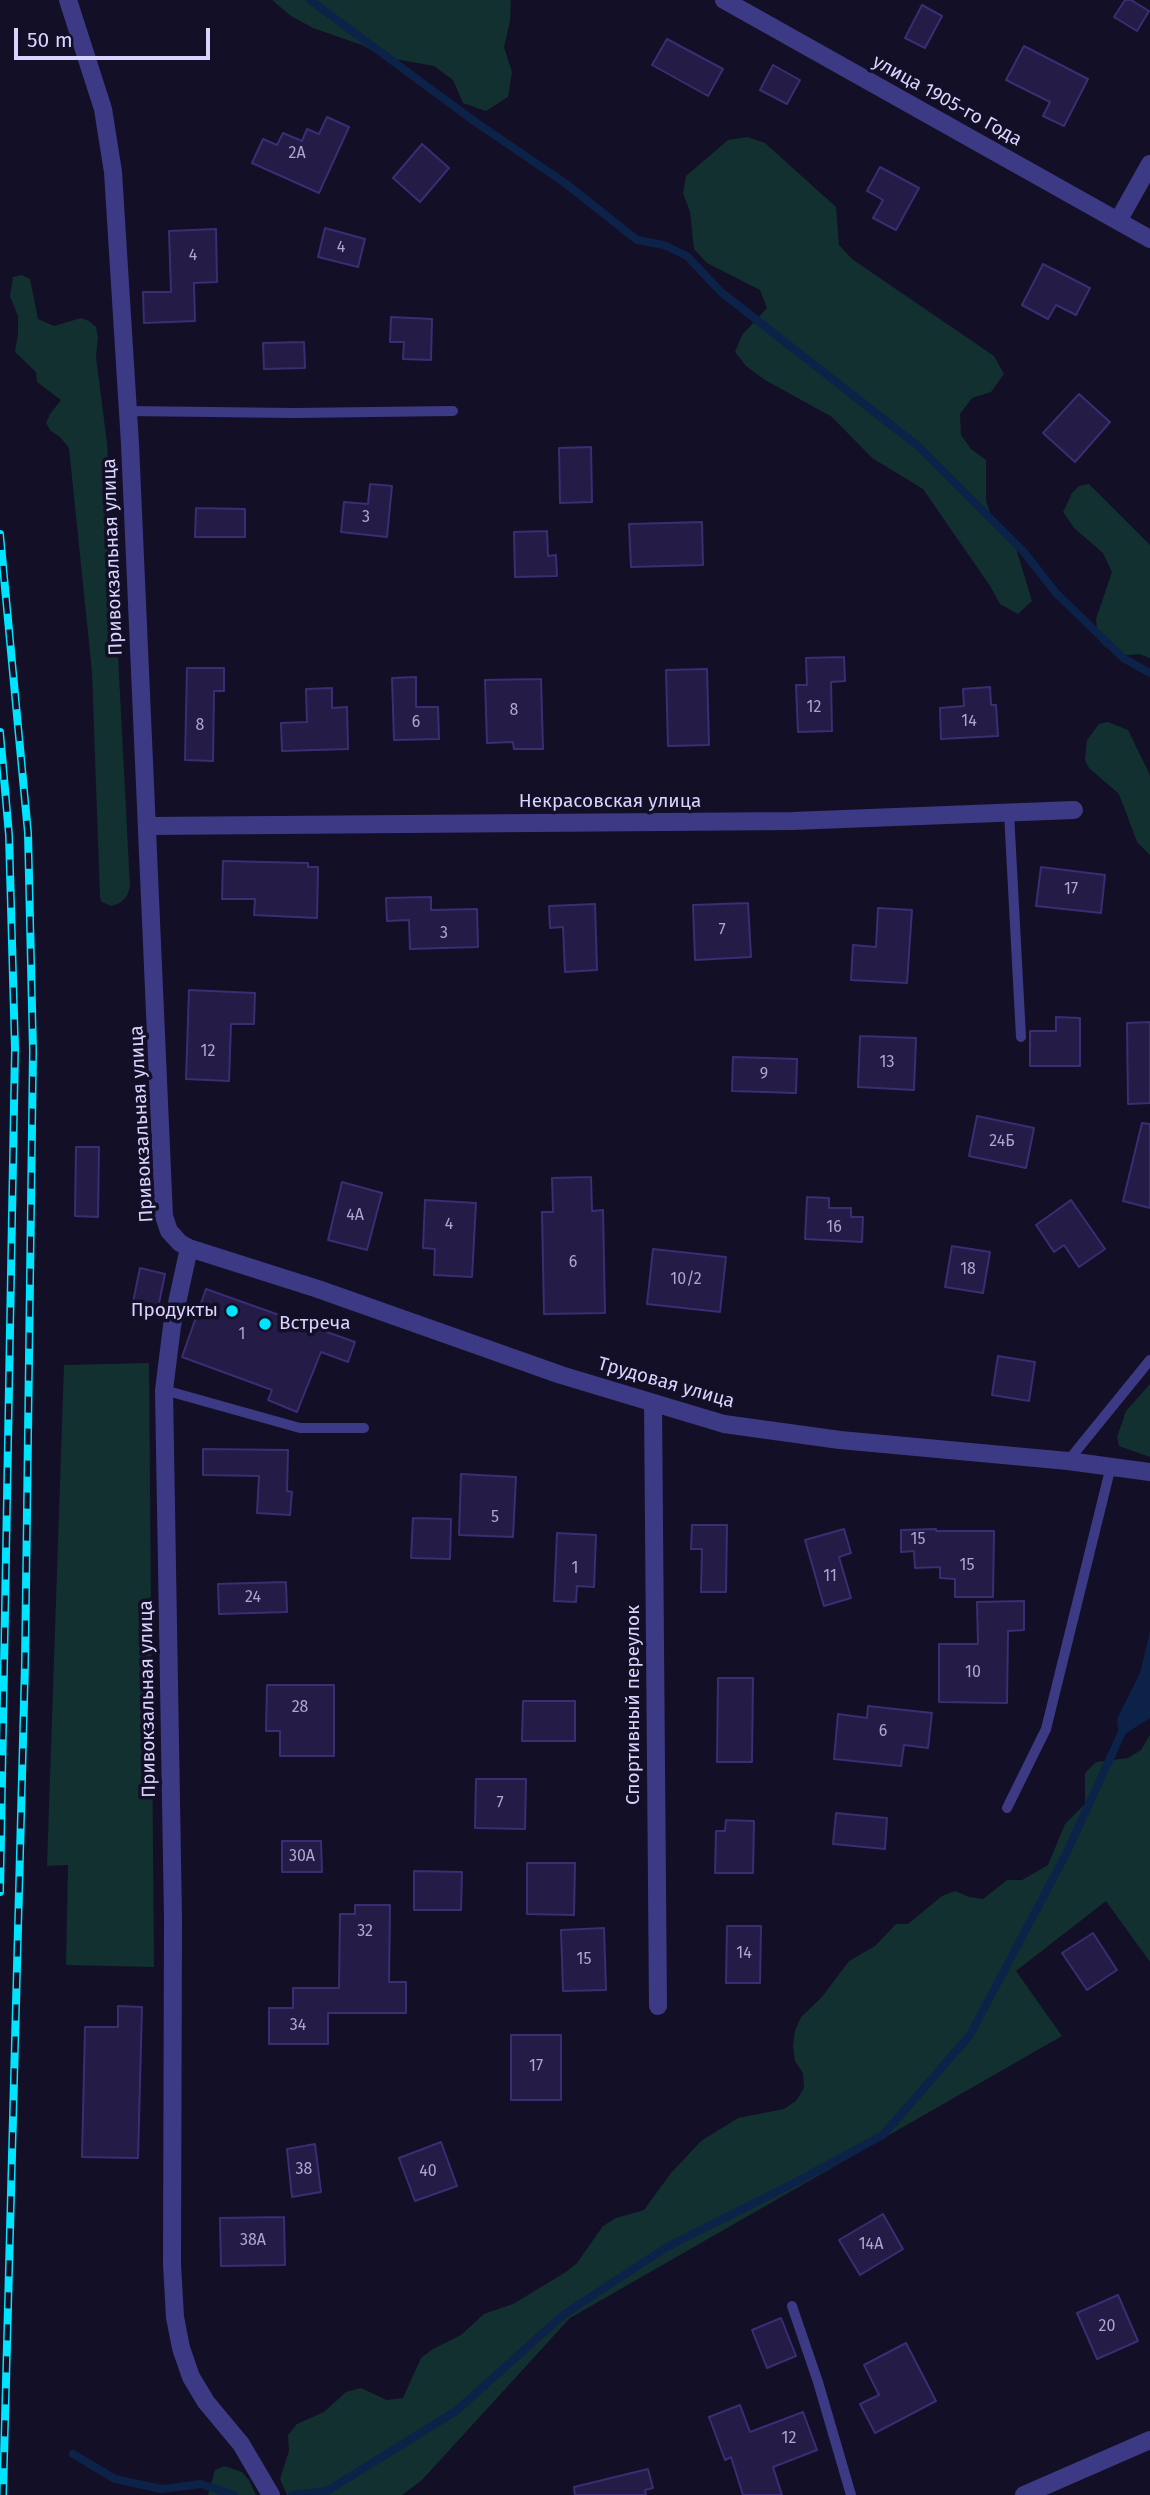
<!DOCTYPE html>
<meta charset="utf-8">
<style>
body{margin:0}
#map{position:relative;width:1150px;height:2495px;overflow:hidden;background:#130f26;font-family:"Fira Sans",sans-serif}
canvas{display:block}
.scale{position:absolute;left:14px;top:28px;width:196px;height:32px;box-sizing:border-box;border:4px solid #d9d4ff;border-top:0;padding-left:9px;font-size:21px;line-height:24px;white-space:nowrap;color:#d9d4ff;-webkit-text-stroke:5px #130f26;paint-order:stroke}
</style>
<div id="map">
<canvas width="1150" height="2495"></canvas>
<div class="scale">50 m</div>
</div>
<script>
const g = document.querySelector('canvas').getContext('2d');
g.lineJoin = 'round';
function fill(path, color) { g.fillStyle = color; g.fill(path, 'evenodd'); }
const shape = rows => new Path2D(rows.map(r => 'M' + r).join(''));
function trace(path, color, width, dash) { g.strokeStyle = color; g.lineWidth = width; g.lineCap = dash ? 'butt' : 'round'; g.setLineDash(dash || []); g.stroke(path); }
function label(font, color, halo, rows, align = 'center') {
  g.font = font + ' "Fira Sans",sans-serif'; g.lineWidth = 7; g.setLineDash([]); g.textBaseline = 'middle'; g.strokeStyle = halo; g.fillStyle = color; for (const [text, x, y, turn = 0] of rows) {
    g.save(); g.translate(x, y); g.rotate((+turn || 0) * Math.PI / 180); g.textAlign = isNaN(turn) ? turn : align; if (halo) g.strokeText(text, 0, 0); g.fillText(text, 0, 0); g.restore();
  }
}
const green = shape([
 [272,0,511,0,510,21,504,47,512,72,508,97,486,111,463,103,453,80,434,66,384,57,362,45,313,28,291,16],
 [747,137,765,143,836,207,839,245,852,259,994,356,1004,374,991,392,972,398,960,414,961,435,971,449,986,460,986,500,992,519,1016,548,1032,601,1018,614,1000,604,990,586,923,489,872,458,832,417,765,380,746,366,735,352,742,335,767,308,760,290,707,263,694,249,690,212,683,193,686,176,728,140],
 [22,275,30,279,38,319,54,326,81,318,89,321,96,327,98,337,96,357,107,443,130,887,127,896,120,903,111,906,102,902,100,897,92,672,69,448,60,437,51,431,46,423,50,414,61,400,37,382,36,372,15,352,18,334,18,316,10,296,13,277],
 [1089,484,1150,545,1150,658,1139,654,1120,656,1104,646,1098,639,1096,619,1112,572,1103,553,1074,528,1063,512,1072,493,1079,486],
 [1108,722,1128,730,1150,775,1150,855,1137,842,1119,794,1089,768,1085,760,1087,740,1099,724],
 [149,1363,154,1967,66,1965,68,1865,47,1866,64,1365],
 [1150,1384,1150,1457,1119,1446,1117,1437,1126,1411],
 [1150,1735,1150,1962,1106,1901,1016,1971,1062,2036,570,2318,422,2480,402,2495,287,2495,280,2479,289,2451,288,2435,297,2424,324,2412,346,2392,361,2388,387,2400,403,2398,421,2358,433,2349,461,2335,484,2314,513,2304,566,2272,577,2263,603,2226,616,2218,644,2210,671,2173,701,2141,738,2118,784,2109,796,2101,804,2088,803,2073,795,2061,793,2046,795,2031,801,2017,822,1997,849,1961,875,1946,896,1924,908,1924,942,1896,955,1891,969,1897,983,1899,1007,1880,1022,1880,1048,1865,1065,1824,1085,1804,1085,1773,1096,1762,1128,1758,1141,1750],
 [224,2466,242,2472,249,2480,256,2495,208,2495,215,2470]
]);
const water = shape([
 [1150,1631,1150,1718,1119,1738,1117,1719,1140,1673]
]);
const stream = shape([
 [310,0,474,121,565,183,637,240,664,245,687,256,721,292,918,446,1023,551,1056,593,1123,658,1150,673],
 [73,2454,115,2479,162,2489,201,2484,234,2495],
 [292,2495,327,2491,456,2411,563,2315,667,2247,796,2182,883,2135,970,2035,1066,1854,1123,1730]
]);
const building = shape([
 [1125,0,1131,0,1149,11,1137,31,1114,17,1125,0],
 [922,5,942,16,925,48,905,38,922,5],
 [667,39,723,69,708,96,652,65,667,39],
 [1024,46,1088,79,1064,126,1043,116,1050,102,1006,80,1024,46],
 [773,65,800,80,787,104,760,90,773,65],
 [327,117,349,127,319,193,252,163,263,139,277,145,283,133,302,141,307,129,319,134,327,117],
 [422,144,449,168,420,202,393,178,422,144],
 [880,167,919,188,896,230,873,218,883,200,867,191,880,167],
 [325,228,365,239,358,267,318,257,325,228],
 [216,229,217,282,194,283,195,321,144,323,143,292,171,292,169,231,216,229],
 [1043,264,1090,288,1076,315,1056,305,1048,319,1022,305,1043,264],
 [391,317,432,319,431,360,403,359,404,342,390,342,391,317],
 [304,342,305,368,264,369,263,343,304,342],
 [1079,394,1110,422,1075,462,1043,433,1079,394],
 [591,447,592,502,560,503,559,448,591,447],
 [370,484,392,486,387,537,341,532,344,502,368,504,370,484],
 [196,508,245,509,245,537,195,537,196,508],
 [702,522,703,565,631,567,629,524,702,522],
 [547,531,548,556,556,555,557,576,515,577,514,532,547,531],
 [844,657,845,681,831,682,832,731,798,732,796,685,807,685,806,658,844,657],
 [187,668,224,668,224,691,214,691,213,761,185,760,187,668],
 [707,669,709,745,668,746,666,670,707,669],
 [416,677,416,707,438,707,439,739,394,740,392,678,416,677],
 [541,679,543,749,514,749,513,742,487,743,485,680,541,679],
 [990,687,991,705,996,705,998,736,941,739,940,708,964,706,963,689,990,687],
 [332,688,332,708,347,707,348,749,282,751,281,723,307,722,306,689,332,688],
 [223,861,308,863,308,867,318,867,317,918,254,915,255,899,222,899,223,861],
 [1041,867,1105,875,1101,913,1036,906,1041,867],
 [431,897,431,910,477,909,478,947,410,949,409,920,387,921,386,898,431,897],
 [748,903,751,957,695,960,693,905,748,903],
 [595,904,597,970,565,972,563,927,550,928,549,906,595,904],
 [878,908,912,910,907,983,851,980,853,945,876,947,878,908],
 [189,990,255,993,254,1024,231,1024,229,1081,186,1079,189,990],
 [1056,1017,1080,1018,1080,1066,1030,1066,1030,1031,1056,1031,1056,1017],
 [1150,1022,1150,1103,1128,1104,1127,1023,1150,1022],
 [860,1036,916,1038,914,1090,858,1087,860,1036],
 [733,1057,797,1059,796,1093,732,1091,733,1057],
 [977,1116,1034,1128,1026,1168,969,1156,977,1116],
 [1142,1123,1150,1124,1150,1208,1123,1201,1142,1123],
 [76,1147,99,1147,98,1217,75,1216,76,1147],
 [591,1177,592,1211,603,1210,605,1313,544,1314,542,1212,553,1212,552,1178,591,1177],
 [342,1182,382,1193,367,1250,328,1240,342,1182],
 [807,1197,829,1198,829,1208,851,1208,851,1217,863,1217,862,1242,805,1239,807,1197],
 [425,1200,476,1203,472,1277,434,1275,435,1249,423,1248,425,1200],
 [1071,1200,1105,1249,1079,1267,1064,1245,1054,1252,1036,1225,1071,1200],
 [952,1246,990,1252,983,1293,945,1287,952,1246],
 [653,1249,726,1257,720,1312,647,1304,653,1249],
 [140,1268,165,1274,158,1308,133,1302,140,1268],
 [206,1289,355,1342,348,1362,321,1352,297,1412,268,1400,272,1390,182,1357,206,1289],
 [998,1356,1035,1362,1029,1401,992,1395,998,1356],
 [203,1449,288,1450,287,1491,292,1492,290,1515,257,1513,259,1476,203,1475,203,1449],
 [461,1474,516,1477,513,1537,459,1535,461,1474],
 [413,1518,451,1519,450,1559,411,1558,413,1518],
 [692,1525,727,1525,726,1592,701,1592,702,1549,691,1549,692,1525],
 [844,1529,851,1553,839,1557,851,1598,824,1606,805,1540,844,1529],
 [936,1529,936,1531,994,1531,993,1597,955,1597,955,1579,940,1578,940,1567,915,1568,914,1551,901,1552,901,1530,936,1529],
 [557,1533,596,1535,594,1587,577,1586,576,1602,554,1601,557,1533],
 [286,1582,287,1612,219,1614,218,1584,286,1582],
 [1024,1601,1024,1630,1008,1631,1007,1703,939,1702,939,1644,978,1644,977,1602,1024,1601],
 [718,1678,753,1678,752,1762,717,1762,718,1678],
 [267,1685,334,1685,334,1756,280,1756,280,1731,266,1731,267,1685],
 [523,1701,575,1701,575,1741,522,1741,523,1701],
 [868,1706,932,1713,928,1748,904,1745,901,1766,834,1759,838,1714,867,1718,868,1706],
 [476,1779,526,1779,525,1829,475,1828,476,1779],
 [836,1813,887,1818,885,1849,833,1844,836,1813],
 [726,1820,754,1821,753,1873,715,1873,716,1831,725,1831,726,1820],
 [282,1841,321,1841,322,1872,282,1872,282,1841],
 [527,1863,575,1863,574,1915,527,1914,527,1863],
 [414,1871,462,1872,461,1910,414,1910,414,1871],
 [355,1905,390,1905,389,1982,406,1982,406,2013,328,2013,328,2044,269,2044,269,2008,293,2008,293,1988,339,1988,340,1914,355,1914,355,1905],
 [727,1926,761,1926,760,1983,726,1983,727,1926],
 [604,1928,606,1990,563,1991,561,1930,604,1928],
 [1093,1933,1117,1970,1087,1990,1062,1953,1093,1933],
 [118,2006,142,2007,138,2158,82,2157,85,2027,118,2027,118,2006],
 [511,2035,561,2035,561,2100,511,2100,511,2035],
 [441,2142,457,2186,415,2201,399,2158,441,2142],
 [315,2144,321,2192,292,2197,287,2149,315,2144],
 [883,2214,903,2249,860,2275,839,2240,883,2214],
 [284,2217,285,2265,221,2266,220,2218,284,2217],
 [1118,2295,1138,2341,1097,2359,1077,2313,1118,2295],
 [781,2318,796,2356,767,2368,752,2330,781,2318],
 [906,2343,936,2401,875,2433,860,2404,879,2395,864,2365,906,2343],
 [740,2405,750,2432,803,2412,817,2450,773,2467,782,2495,743,2495,731,2457,725,2460,709,2417,740,2405],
 [648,2469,653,2488,645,2490,646,2495,575,2495,574,2487,648,2469]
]);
const lane = shape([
 [127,411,294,413,453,411],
 [1009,813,1021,1037],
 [164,1390,300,1428,364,1428],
 [1068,1461,1150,1360],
 [1007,1808,1046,1729,1111,1466],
 [792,2306,818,2382,851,2495]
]);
const street = shape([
 [68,0,103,109,113,172,130,444,164,1216,169,1231,180,1243,189,1248,318,1289,561,1375,724,1424,840,1440,1068,1461,1150,1472],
 [724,0,1150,239],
 [1118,221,1150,164],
 [147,826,793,821,1074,810],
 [189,1248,172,1326,164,1390,173,1918,172,2264,175,2317,181,2348,191,2377,206,2402,241,2444,271,2495],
 [653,1403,658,2006],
 [1024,2495,1150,2440]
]);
const rail = shape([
 [0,534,28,833,33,1051,25,1664,3,2495],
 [0,732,9,835,15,1049,0,1892]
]);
const markers = [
 [232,1311,7,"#00e5ff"],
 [265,1324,7,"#00e5ff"]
];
const numberNames = [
 ["2А",297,154],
 ["4",341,248],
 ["4",193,256],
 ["3",366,518],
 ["12",814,708],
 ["8",514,711],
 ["14",969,722],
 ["6",416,723],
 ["8",200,726],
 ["17",1071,890],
 ["7",722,931],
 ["3",444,934],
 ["12",208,1052],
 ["13",887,1063],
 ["9",764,1075],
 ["24Б",1002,1142],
 ["4А",355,1216],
 ["4",449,1225],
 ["16",834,1228],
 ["6",573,1263],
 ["18",968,1270],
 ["10/2",686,1280],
 ["1",242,1335],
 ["5",495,1518],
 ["15",918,1540],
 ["15",967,1566],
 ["1",575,1569],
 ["11",830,1577],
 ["24",253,1598],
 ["10",973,1673],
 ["28",300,1708],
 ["6",883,1732],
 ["7",500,1804],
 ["30А",302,1857],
 ["32",365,1932],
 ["14",744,1954],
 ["15",584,1960],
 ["34",298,2026],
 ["17",536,2067],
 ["38",304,2170],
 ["40",428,2172],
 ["38А",253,2241],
 ["14А",871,2245],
 ["20",1107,2327],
 ["12",789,2439]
];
const streetNames = [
 ["улица 1905-го Года",947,101,29],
 ["Привокзальная улица",113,557,-92],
 ["Некрасовская улица",610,802],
 ["Привокзальная улица",142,1124,-93],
 ["Трудовая улица",666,1383,16],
 ["Привокзальная улица",148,1699,-91],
 ["Спортивный переулок",634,1705,-90]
];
const poiNames = [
 ["Продукты",218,1311],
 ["Встреча",279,1324,"left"]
];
fill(green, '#12302f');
fill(water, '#0c2248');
trace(stream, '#0c2248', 8);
fill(building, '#241b47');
trace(building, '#3b2d73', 2);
trace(lane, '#3d3a85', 10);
trace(street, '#3d3a85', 18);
trace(rail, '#00e5ff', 8);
trace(rail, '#130f26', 5, [16]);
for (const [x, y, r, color] of markers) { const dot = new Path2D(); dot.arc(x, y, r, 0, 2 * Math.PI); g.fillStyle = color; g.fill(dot); trace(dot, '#130f26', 2.5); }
label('16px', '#aca6d1', null, numberNames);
label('19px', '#d9d4ff', '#130f26', streetNames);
label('19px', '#d9d4ff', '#130f26', poiNames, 'right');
</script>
